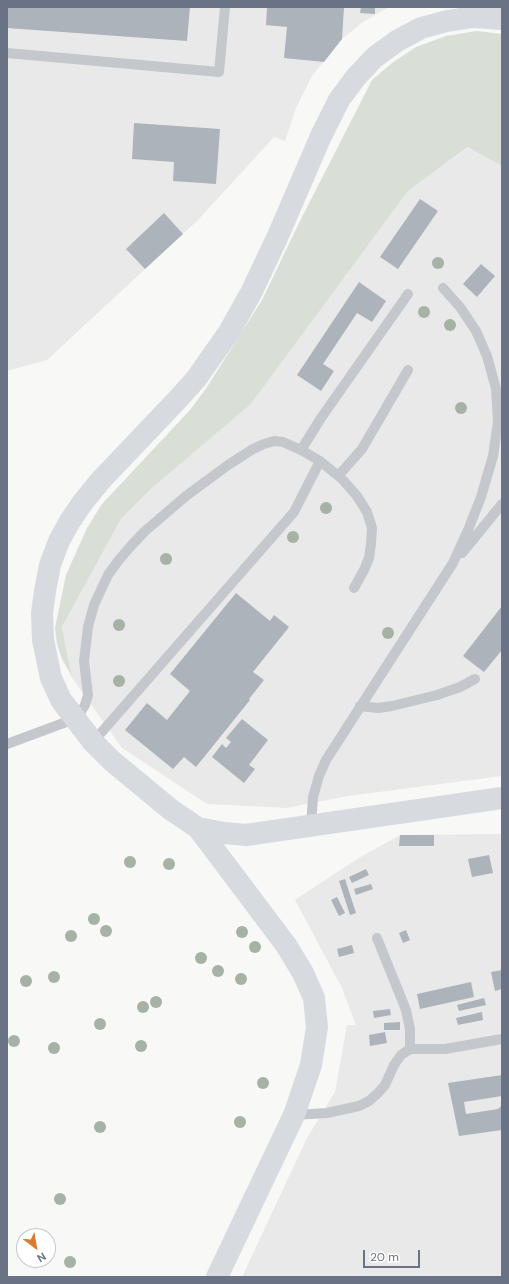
<!DOCTYPE html>
<style>
body{margin:0}
#map{position:relative;width:509px;height:1284px;overflow:hidden;background:#f8f8f6;font-family:"DM Sans",sans-serif}
canvas{display:block}
.frame{position:absolute;inset:0;border:8px solid #697385;pointer-events:none}
.north{position:absolute;left:16px;top:1228px;width:40px;height:40px;box-sizing:border-box;background:#fff;border:1px solid #c3c7ce;border-radius:50%;rotate:149deg;font-size:11px;font-weight:700;line-height:16px;text-align:center;color:#697385}
.north::after{content:'';display:block;margin:auto;width:14px;height:18px;background:#dc7b32;clip-path:polygon(50% 0,100% 100%,50% 72%,0 100%)}
.scale{position:absolute;left:363px;top:1250px;width:57px;height:18px;box-sizing:border-box;border:2px solid #697385;border-top:0;padding-left:5px;font-size:12px;line-height:14px;white-space:nowrap;color:#697385;-webkit-text-stroke:3px #fff;paint-order:stroke}
</style>
<div id="map">
<canvas width="509" height="1284"></canvas>
<div class="frame"></div>
<div class="north">N</div>
<div class="scale">20 m</div>
</div>
<script>
const g = document.querySelector('canvas').getContext('2d');
g.lineJoin = 'round';
function fill(path, color) { g.fillStyle = color; g.fill(path, 'evenodd'); }
const shape = rows => new Path2D(rows.map(r => 'M' + r).join(''));
function trace(path, color, width, dash) { g.strokeStyle = color; g.lineWidth = width; g.lineCap = dash ? 'butt' : 'round'; g.setLineDash(dash || []); g.stroke(path); }
const built = shape([
 [7,7,389,7,363,22,342,39,312,76,296,108,285,141,274,137,197,221,47,360,7,371],
 [469,147,502,166,502,776,348,796,287,808,207,804,122,748,70,675,62,627,121,519,151,489,251,404,408,191],
 [502,834,502,1277,242,1277,307,1138,335,1092,347,1025,356,1025,342,988,295,900,357,859,400,835]
]);
const green = shape([
 [477,31,502,34,502,166,468,147,408,191,251,404,151,489,121,519,62,627,71,675,62,659,57,644,55,628,66,575,87,528,102,504,190,410,207,387,262,300,300,221,372,80,392,63,416,47,446,36]
]);
const building = shape([
 [7,7,190,7,187,41,7,28],
 [267,7,344,7,342,39,324,62,284,58,287,27,266,25],
 [361,7,375,7,375,14,360,13],
 [134,123,220,129,216,184,173,181,174,162,132,159],
 [420,199,438,211,398,269,380,257],
 [164,213,183,234,145,269,126,249],
 [481,264,495,276,477,297,463,284],
 [359,282,386,301,372,322,357,313,323,364,334,371,321,391,297,375],
 [236,593,270,621,274,615,289,627,253,672,264,680,249,699,250,700,196,767,184,757,173,769,125,730,147,703,167,720,190,691,170,674],
 [502,606,502,650,484,672,463,656],
 [242,719,268,740,249,765,255,769,244,783,212,757,222,744,226,748,231,742,226,738],
 [400,835,434,835,434,846,399,846],
 [489,855,493,873,472,877,468,859],
 [366,869,369,875,352,883,349,877],
 [345,879,356,913,350,915,339,881],
 [371,884,373,889,356,895,354,889],
 [337,897,345,913,339,916,331,900],
 [406,930,410,940,403,943,399,933],
 [352,945,354,953,339,957,337,949],
 [502,970,502,989,495,991,491,972],
 [471,982,474,997,420,1009,417,994],
 [484,998,486,1005,459,1011,457,1005],
 [390,1009,391,1015,374,1018,373,1011],
 [482,1012,483,1020,458,1025,456,1018],
 [400,1022,400,1030,384,1030,384,1023],
 [385,1032,387,1043,370,1046,369,1035],
 [502,1075,502,1096,464,1102,466,1114,498,1109,502,1105,502,1130,459,1136,448,1083]
]);
const lane = shape([
 [7,53,219,72,225,7],
 [301,450,321,418,408,294],
 [339,475,362,449,408,370],
 [462,553,502,504],
 [360,706,378,708,392,706,437,695,460,687,475,679],
 [93,742,294,512,320,461],
 [7,744,77,718,85,705,88,695,84,661,88,627,94,605,108,575,118,561,130,547,144,532,186,496,228,465,253,449,264,444,274,441,283,442,301,450,320,461,342,479,357,496,367,512,372,528,371,544,369,558,364,570,354,588],
 [311,826,313,797,319,776,326,760,453,563,468,530,481,497,493,456,498,422,496,389,487,356,476,331,460,307,443,288],
 [410,1049,445,1049,502,1039],
 [294,1115,327,1113,359,1106,369,1101,378,1093,385,1085,394,1065,401,1055,410,1049,410,1029,406,1010,377,938]
]);
const secondary = shape([
 [198,828,224,833,246,835,502,798],
 [217,1277,294,1115,311,1065,317,1027,314,998,303,973,286,945,198,828,170,809,112,761,93,742,61,700,51,678,43,640,42,613,45,591,50,565,59,541,70,521,83,502,101,480,179,398,196,379,229,332,251,293,277,238,321,136,339,100,356,77,375,57,397,41,421,28,447,21,473,17,502,19]
]);
const trees = [
 [438,263],
 [424,312],
 [450,325],
 [461,408],
 [326,508],
 [293,537],
 [166,559],
 [119,625],
 [388,633],
 [119,681],
 [130,862],
 [169,864],
 [94,919],
 [106,931],
 [242,932],
 [71,936],
 [255,947],
 [201,958],
 [218,971],
 [54,977],
 [241,979],
 [26,981],
 [156,1002],
 [143,1007],
 [100,1024],
 [14,1041],
 [141,1046],
 [54,1048],
 [263,1083],
 [240,1122],
 [100,1127],
 [60,1199],
 [70,1262]
];
fill(built, '#e9e9e9');
fill(green, '#d9dfd7');
fill(building, '#adb3ba');
trace(lane, '#c4c7cb', 10);
trace(secondary, '#d7dadf', 22);
g.fillStyle = '#a6b2a5';
for (const [x, y] of trees) { g.beginPath(); g.arc(x, y, 6, 0, 2 * Math.PI); g.fill(); }
</script>
